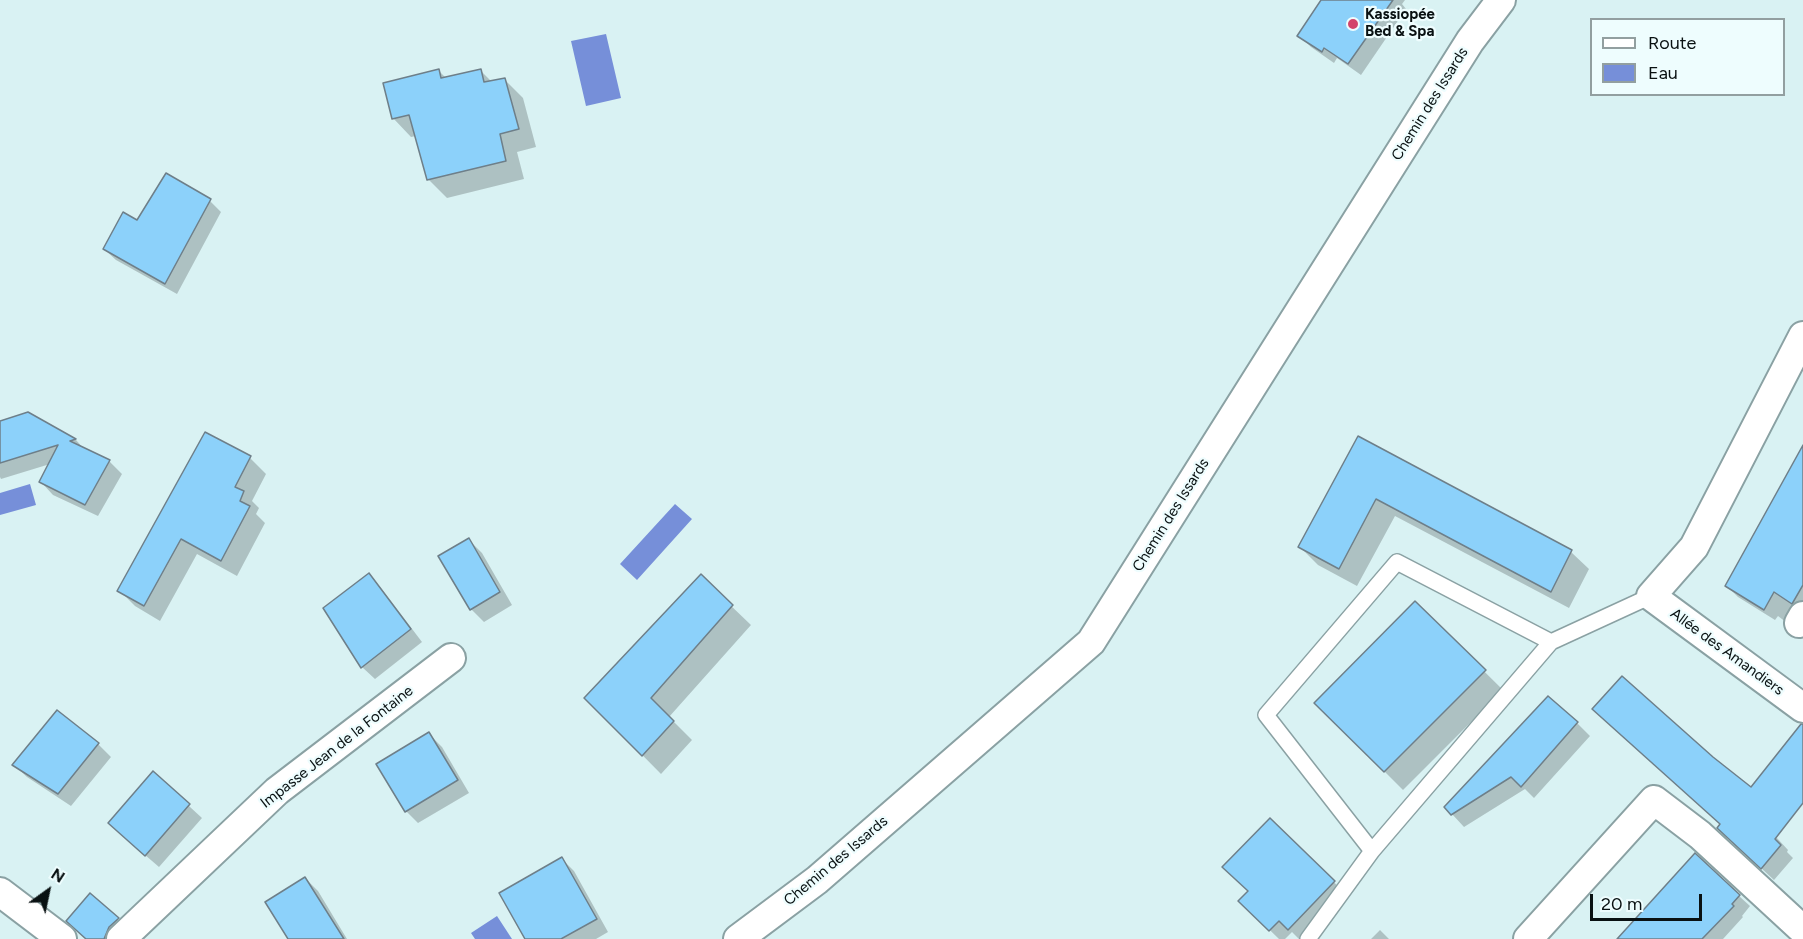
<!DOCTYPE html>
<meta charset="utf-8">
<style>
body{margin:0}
#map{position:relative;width:1803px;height:939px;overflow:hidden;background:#d9f2f3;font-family:Figtree,sans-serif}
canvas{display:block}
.legend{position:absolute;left:1590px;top:18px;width:195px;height:78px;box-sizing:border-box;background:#eefdfe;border:2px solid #929fa0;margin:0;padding:8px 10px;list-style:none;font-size:18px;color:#091112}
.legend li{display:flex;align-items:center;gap:12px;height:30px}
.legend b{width:30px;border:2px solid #929fa0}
.north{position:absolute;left:18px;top:861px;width:60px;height:60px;-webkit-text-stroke:4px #eefdfe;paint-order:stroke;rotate:33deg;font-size:16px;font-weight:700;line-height:24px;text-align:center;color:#091112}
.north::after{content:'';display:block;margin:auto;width:21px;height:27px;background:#091112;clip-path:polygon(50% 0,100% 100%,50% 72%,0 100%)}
.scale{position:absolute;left:1590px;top:894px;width:112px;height:27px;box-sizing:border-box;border:3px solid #091112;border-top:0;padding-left:8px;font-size:18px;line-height:21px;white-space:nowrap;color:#091112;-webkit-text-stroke:4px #eefdfe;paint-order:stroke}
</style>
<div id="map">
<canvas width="1803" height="939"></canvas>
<ul class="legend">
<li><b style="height:8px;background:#fff"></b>Route</li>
<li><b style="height:16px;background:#768fd9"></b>Eau</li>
</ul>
<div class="north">N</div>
<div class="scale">20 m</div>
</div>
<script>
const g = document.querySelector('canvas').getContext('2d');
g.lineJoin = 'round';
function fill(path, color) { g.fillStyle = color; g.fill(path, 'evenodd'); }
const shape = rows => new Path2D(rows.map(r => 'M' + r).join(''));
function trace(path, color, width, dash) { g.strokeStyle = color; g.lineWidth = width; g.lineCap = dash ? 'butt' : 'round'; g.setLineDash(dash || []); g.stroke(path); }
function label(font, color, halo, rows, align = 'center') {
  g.font = font + ' Figtree,sans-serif'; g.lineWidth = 4.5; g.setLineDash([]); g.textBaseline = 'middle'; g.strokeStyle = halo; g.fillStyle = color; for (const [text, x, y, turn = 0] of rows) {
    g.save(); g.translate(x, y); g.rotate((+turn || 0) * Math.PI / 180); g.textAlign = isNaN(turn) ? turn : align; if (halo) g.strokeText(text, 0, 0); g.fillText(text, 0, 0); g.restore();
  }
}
const water = shape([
 [606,34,621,98,586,106,571,41],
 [30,484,36,505,0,515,0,493],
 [675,504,692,519,637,580,620,564],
 [497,916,512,939,475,939,471,933]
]);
const shadow = shape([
 [1323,0,1405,0,1402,4,1406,9,1361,75,1337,58,1334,63,1311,47,1299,35],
 [480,70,492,82,504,79,523,98,536,147,517,152,524,179,447,198,428,179,416,136,411,137,393,118,439,71,446,78],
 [210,201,221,212,177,294,116,260,104,249],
 [28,414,76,440,85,450,110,462,122,474,98,516,53,495,41,482,50,464,1,479,0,477,0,422],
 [205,434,250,458,266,474,252,501,259,508,256,514,265,523,237,576,197,554,160,621,135,606,119,590],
 [1359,438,1571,552,1589,569,1569,608,1395,516,1357,586,1318,565,1300,547],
 [1803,449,1803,615,1795,629,1778,616,1775,620,1738,597,1727,586],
 [469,540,482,553,512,605,484,622,471,609],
 [368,575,381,588,422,642,375,679,362,667],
 [701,577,751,625,669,717,692,740,661,774,586,698],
 [1415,603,1503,690,1403,790,1316,703],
 [57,712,98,744,111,757,71,806,27,777,14,765],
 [1577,723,1590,736,1534,798,1525,789,1464,827,1452,814],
 [429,734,442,747,469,793,418,823,406,811],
 [153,773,202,818,159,867,123,836],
 [1270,820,1346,894,1303,939,1299,939,1292,932,1285,939,1279,939,1240,901,1250,891],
 [1722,825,1776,837,1788,850,1787,852,1793,858,1774,880,1731,840],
 [562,859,574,871,608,932,596,939,527,939],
 [305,878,318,891,347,939,289,939],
 [90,895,124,925,112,939,87,939],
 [1739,896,1750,906,1742,916,1743,917,1723,939,1619,939],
 [1380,930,1389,939,1371,939]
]);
const building = shape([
 [1321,0,1393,0,1348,64,1324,48,1322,52,1297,36,1321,0],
 [439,69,441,78,481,69,484,82,505,78,519,129,500,134,506,161,427,180,409,115,392,119,383,83,439,69],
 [166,173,211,199,165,284,103,249,123,212,137,220,166,173],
 [28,412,76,439,70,441,110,460,85,505,39,482,58,445,0,463,0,421,28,412],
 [205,432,251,456,235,487,244,491,240,501,250,506,221,561,181,539,144,606,117,591,205,432],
 [1358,436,1572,550,1551,592,1376,499,1339,569,1298,547,1358,436],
 [1803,445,1803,585,1792,604,1774,592,1764,610,1725,586,1803,445],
 [469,538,500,592,470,610,438,556,469,538],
 [369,573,411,629,361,668,323,608,369,573],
 [701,574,733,605,651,698,674,721,642,756,584,698,701,574],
 [1415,601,1486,670,1384,772,1314,703,1415,601],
 [1622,676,1713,757,1751,787,1801,724,1803,724,1803,803,1775,839,1781,845,1761,869,1717,828,1720,824,1592,709,1622,676],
 [1548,696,1578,722,1521,787,1511,777,1451,815,1444,807,1548,696],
 [57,710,99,743,58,794,12,765,57,710],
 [429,732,458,780,405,812,376,764,429,732],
 [153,771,190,804,145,856,108,823,153,771],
 [1270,818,1335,881,1288,930,1279,921,1269,931,1238,901,1248,891,1222,867,1270,818],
 [1695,853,1740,895,1732,904,1734,906,1702,939,1617,939,1695,853],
 [562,857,597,919,561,939,525,939,499,893,562,857],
 [305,877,344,939,288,939,265,902,305,877],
 [90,893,119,918,109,927,104,939,86,939,66,921,90,893]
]);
const service = shape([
 [1372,851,1266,715,1397,562,1551,642],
 [1308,939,1372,851,1551,642,1651,596]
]);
const minor = shape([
 [1803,336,1694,547,1651,596,1803,708],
 [1799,623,1803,616],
 [0,892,62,939],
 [121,939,277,791,451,658],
 [738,939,817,880,1091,642,1470,41,1501,0],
 [1528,939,1654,800,1700,835,1803,930]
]);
const markers = [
 [1353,24,6,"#d3446a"]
];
const poiNames = [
 ["Kassiopée",1365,15],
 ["Bed & Spa",1365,32]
];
const streetNames = [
 ["Chemin des Issards",1430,104,-58],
 ["Chemin des Issards",1171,515,-58],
 ["Allée des Amandiers",1727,652,36],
 ["Impasse Jean de la Fontaine",337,747,-38],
 ["Chemin des Issards",836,861,-40]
];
fill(water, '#768fd9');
fill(shadow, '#0003');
fill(building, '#8cd1fa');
trace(building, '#6e7f89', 1.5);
trace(service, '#8aa1a3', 18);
trace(minor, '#8aa1a3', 32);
trace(service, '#fff', 15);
trace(minor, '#fff', 28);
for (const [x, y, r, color] of markers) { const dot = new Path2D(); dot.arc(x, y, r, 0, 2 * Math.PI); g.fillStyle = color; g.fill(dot); trace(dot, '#eefdfe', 2); }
label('bold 15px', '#091112', '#eefdfe', poiNames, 'left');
label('15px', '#091112', '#eefdfe', streetNames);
</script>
